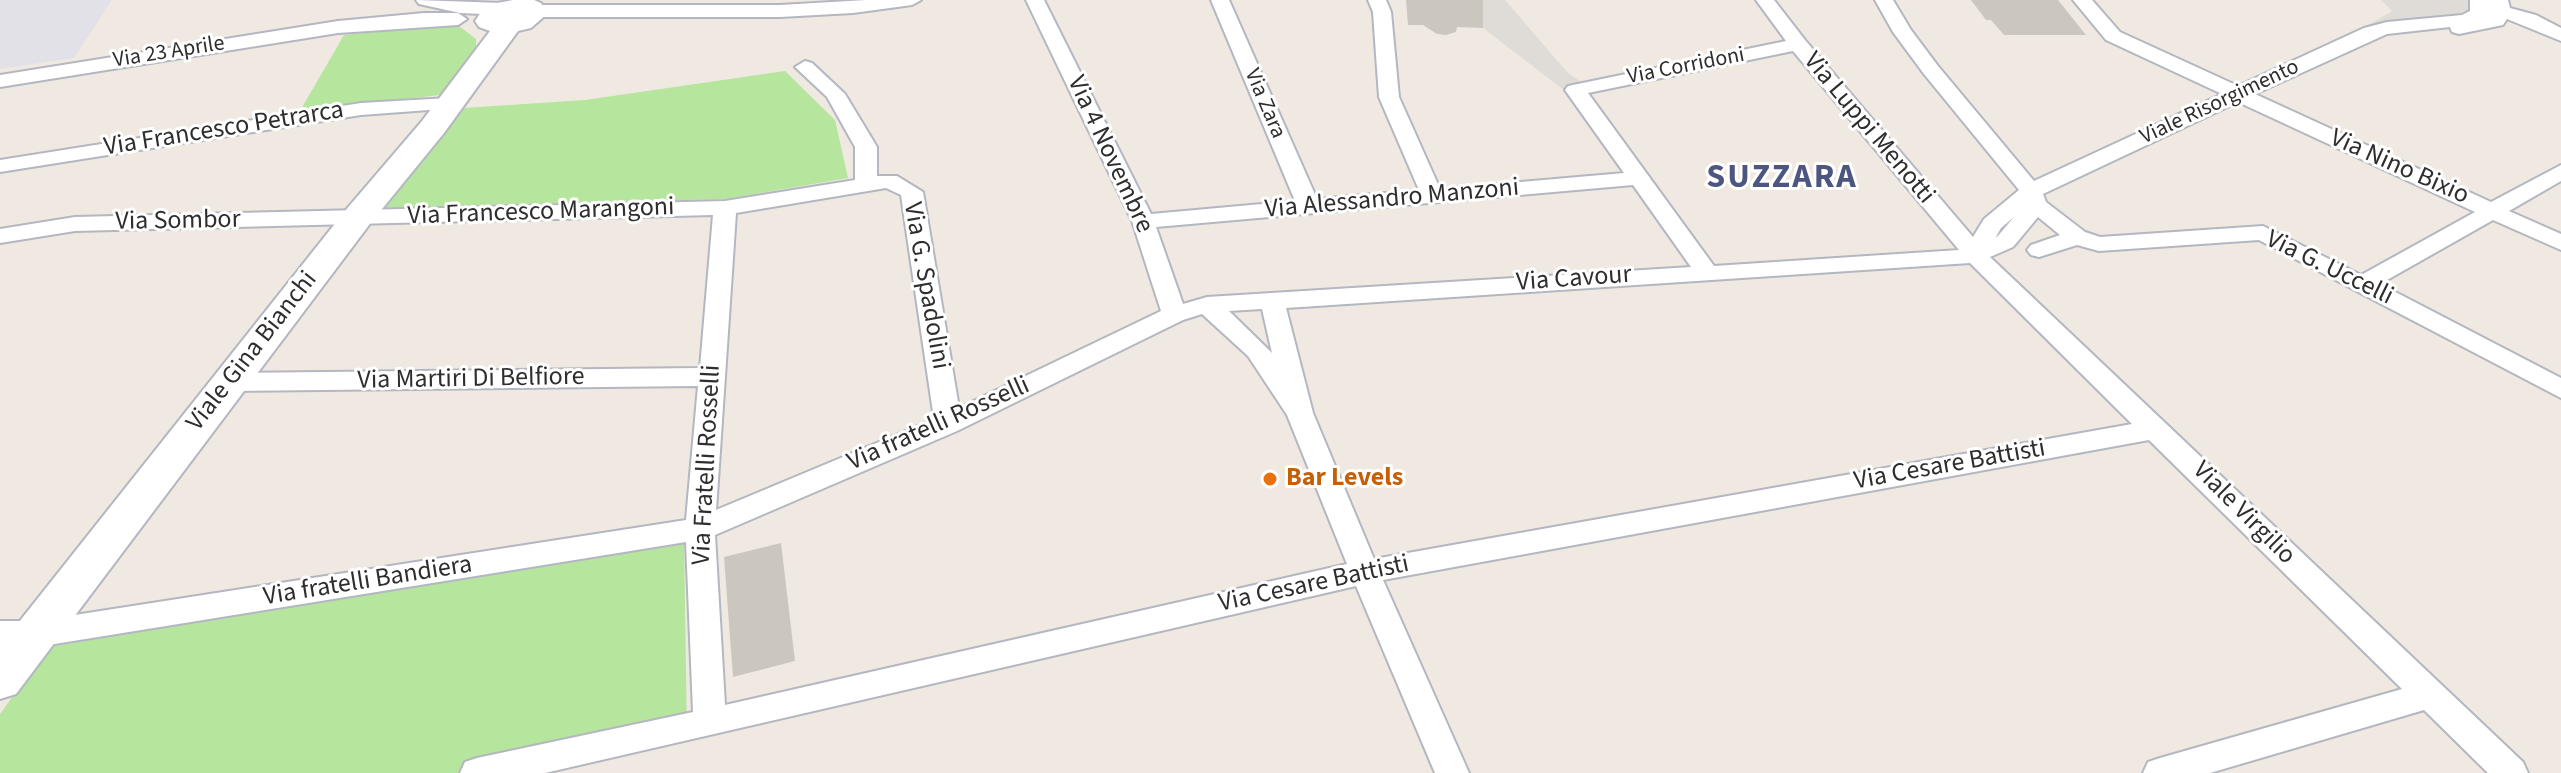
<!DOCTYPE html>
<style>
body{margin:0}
canvas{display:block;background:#efe9e1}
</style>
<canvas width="2561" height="773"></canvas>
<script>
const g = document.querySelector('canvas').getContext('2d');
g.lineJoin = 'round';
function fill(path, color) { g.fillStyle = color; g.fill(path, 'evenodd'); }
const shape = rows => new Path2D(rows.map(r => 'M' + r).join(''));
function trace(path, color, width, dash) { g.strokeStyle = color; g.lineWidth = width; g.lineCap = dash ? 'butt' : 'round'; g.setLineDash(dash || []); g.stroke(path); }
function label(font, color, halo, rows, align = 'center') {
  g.font = font + ' "Source Sans 3",sans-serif'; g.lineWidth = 6; g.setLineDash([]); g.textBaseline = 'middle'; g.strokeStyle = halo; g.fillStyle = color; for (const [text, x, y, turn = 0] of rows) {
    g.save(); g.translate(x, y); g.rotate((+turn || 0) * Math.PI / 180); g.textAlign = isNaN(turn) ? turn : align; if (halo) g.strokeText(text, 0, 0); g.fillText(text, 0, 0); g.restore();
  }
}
const industrial = shape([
 [0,0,112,0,74,58,0,69]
]);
const green = shape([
 [450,24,459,26,476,39,476,53,440,95,300,111,344,35],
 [785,71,835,120,848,178,726,199,365,208,449,109,585,100],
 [684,538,687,736,529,773,0,773,0,714,48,647]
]);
const plaza = shape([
 [1483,0,1505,0,1568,73,1580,81,1565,91,1483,28],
 [2381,0,2477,0,2472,13,2444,19,2414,19,2367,26,2392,11]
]);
const building = shape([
 [1406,0,1483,0,1483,28,1457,27,1456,32,1446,35,1437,34,1423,25,1408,25],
 [1971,0,2058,0,2086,35,2004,35,1991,20,1986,20],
 [781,543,795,661,733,677,724,557]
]);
const street = shape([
 [416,0,503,3,512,9,503,15,460,13,419,4,416,0],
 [866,0,921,0,912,5,853,13,780,17,533,17,524,11,533,5,780,5,866,0],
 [1026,0,1044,0,1151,214,1295,201,1211,0,1229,0,1317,199,1419,190,1379,97,1373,12,1368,0,1386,0,1391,12,1399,97,1440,189,1624,173,1565,90,1568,86,1786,41,1756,0,1774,0,1805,40,1973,237,1984,219,2019,190,1924,74,1893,32,1875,0,1893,0,1911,30,1938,66,2034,181,2222,94,2106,40,2073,0,2092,0,2120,32,2238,86,2364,28,2387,22,2462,15,2470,11,2470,0,2508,0,2510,8,2536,15,2561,28,2561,41,2507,19,2503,25,2459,34,2452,32,2450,27,2387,34,2255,94,2491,202,2561,165,2561,181,2509,211,2561,234,2561,250,2493,220,2380,284,2561,378,2561,398,2259,240,2099,251,2077,245,2039,257,2031,255,2027,250,2031,245,2060,235,2038,217,2013,247,1990,257,2523,762,2528,773,2488,773,2424,710,2210,773,2143,773,2148,762,2160,758,2402,689,2149,440,1383,580,1469,773,1435,773,1356,586,545,773,460,773,465,762,477,758,693,712,686,542,36,647,0,647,0,621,36,621,686,520,698,386,230,391,221,388,217,382,221,376,230,373,700,368,713,215,75,231,0,243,0,229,75,217,725,201,855,180,855,147,827,97,795,67,805,61,812,63,845,94,877,147,877,176,897,176,923,192,959,408,1161,311,1132,221,1026,0],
 [1793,51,1959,250,1714,266,1588,93,1793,51],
 [2238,102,2475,212,2361,275,2263,226,2100,237,2085,232,2046,202,2043,194,2238,102],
 [1633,185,1691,267,1207,297,1183,304,1156,227,1633,185],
 [886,188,901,195,934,419,716,510,736,213,886,188],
 [2014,217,1997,237,1996,237,2001,228,2014,217],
 [1970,263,2132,424,1374,559,1313,413,1286,308,1970,263],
 [1262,309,1272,353,1229,311,1262,309],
 [1202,314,1248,356,1287,415,1347,564,725,705,715,535,957,431,1183,320,1202,314],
 [424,13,458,13,467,19,458,25,338,33,0,87,0,75,338,21,424,13],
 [449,98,456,100,459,104,456,108,361,115,0,172,0,160,361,103,449,98]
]);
const secondary = shape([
 [513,0,534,0,541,3,547,14,531,28,518,31,444,133,369,225,16,694,0,699,0,646,345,211,422,121,490,31,479,27,475,21,479,15,487,5,513,0]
]);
const markers = [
 [1270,479,8,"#e8710a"]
];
const farStreetnames = [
 ["Via 23 Aprile",169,53,-9],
 ["Via Corridoni",1686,67,-11],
 ["Viale Risorgimento",2220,103,-25],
 ["Via Zara",1264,104,67]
];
const streetNames = [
 ["Via Luppi Menotti",1868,129,50],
 ["Via Francesco Petrarca",224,130,-9],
 ["Via 4 Novembre",1109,155,65],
 ["Via Nino Bixio",2399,168,24],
 ["Via Alessandro Manzoni",1392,200,-5],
 ["Via Francesco Marangoni",541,213,-2],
 ["Via Sombor",178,222,-1],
 ["Via G. Uccelli",2329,269,26],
 ["Via Cavour",1574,280,-4],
 ["Via G. Spadolini",925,286,80],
 ["Viale Gina Bianchi",253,352,-52],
 ["Via Martiri Di Belfiore",471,380,-1],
 ["Via fratelli Rosselli",939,425,-24],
 ["Via Fratelli Rosselli",708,465,-87],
 ["Via Cesare Battisti",1950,466,-10],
 ["Viale Virgilio",2243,514,45],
 ["Via fratelli Bandiera",368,582,-9],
 ["Via Cesare Battisti",1314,585,-12]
];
const foodNames = [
 ["Bar Levels",1286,479]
];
const districtNames = [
 ["SUZZARA",1782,180]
];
fill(industrial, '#e3e1e8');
fill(green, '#b6e59e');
fill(plaza, '#dfdcd8');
fill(building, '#cbc7bf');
trace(street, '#b4b7c1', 4);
trace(secondary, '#b4b7c1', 4);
fill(street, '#fff');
fill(secondary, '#fff');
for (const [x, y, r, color] of markers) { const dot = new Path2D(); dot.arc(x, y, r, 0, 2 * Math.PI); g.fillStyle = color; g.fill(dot); trace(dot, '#fff', 3); }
label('22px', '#2e2e2e', '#fff', farStreetnames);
label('26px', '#2e2e2e', '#fff', streetNames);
label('bold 26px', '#c56008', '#fff', foodNames, 'left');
g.letterSpacing = '2px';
label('bold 34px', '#4d5680', '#fff', districtNames);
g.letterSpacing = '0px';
</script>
